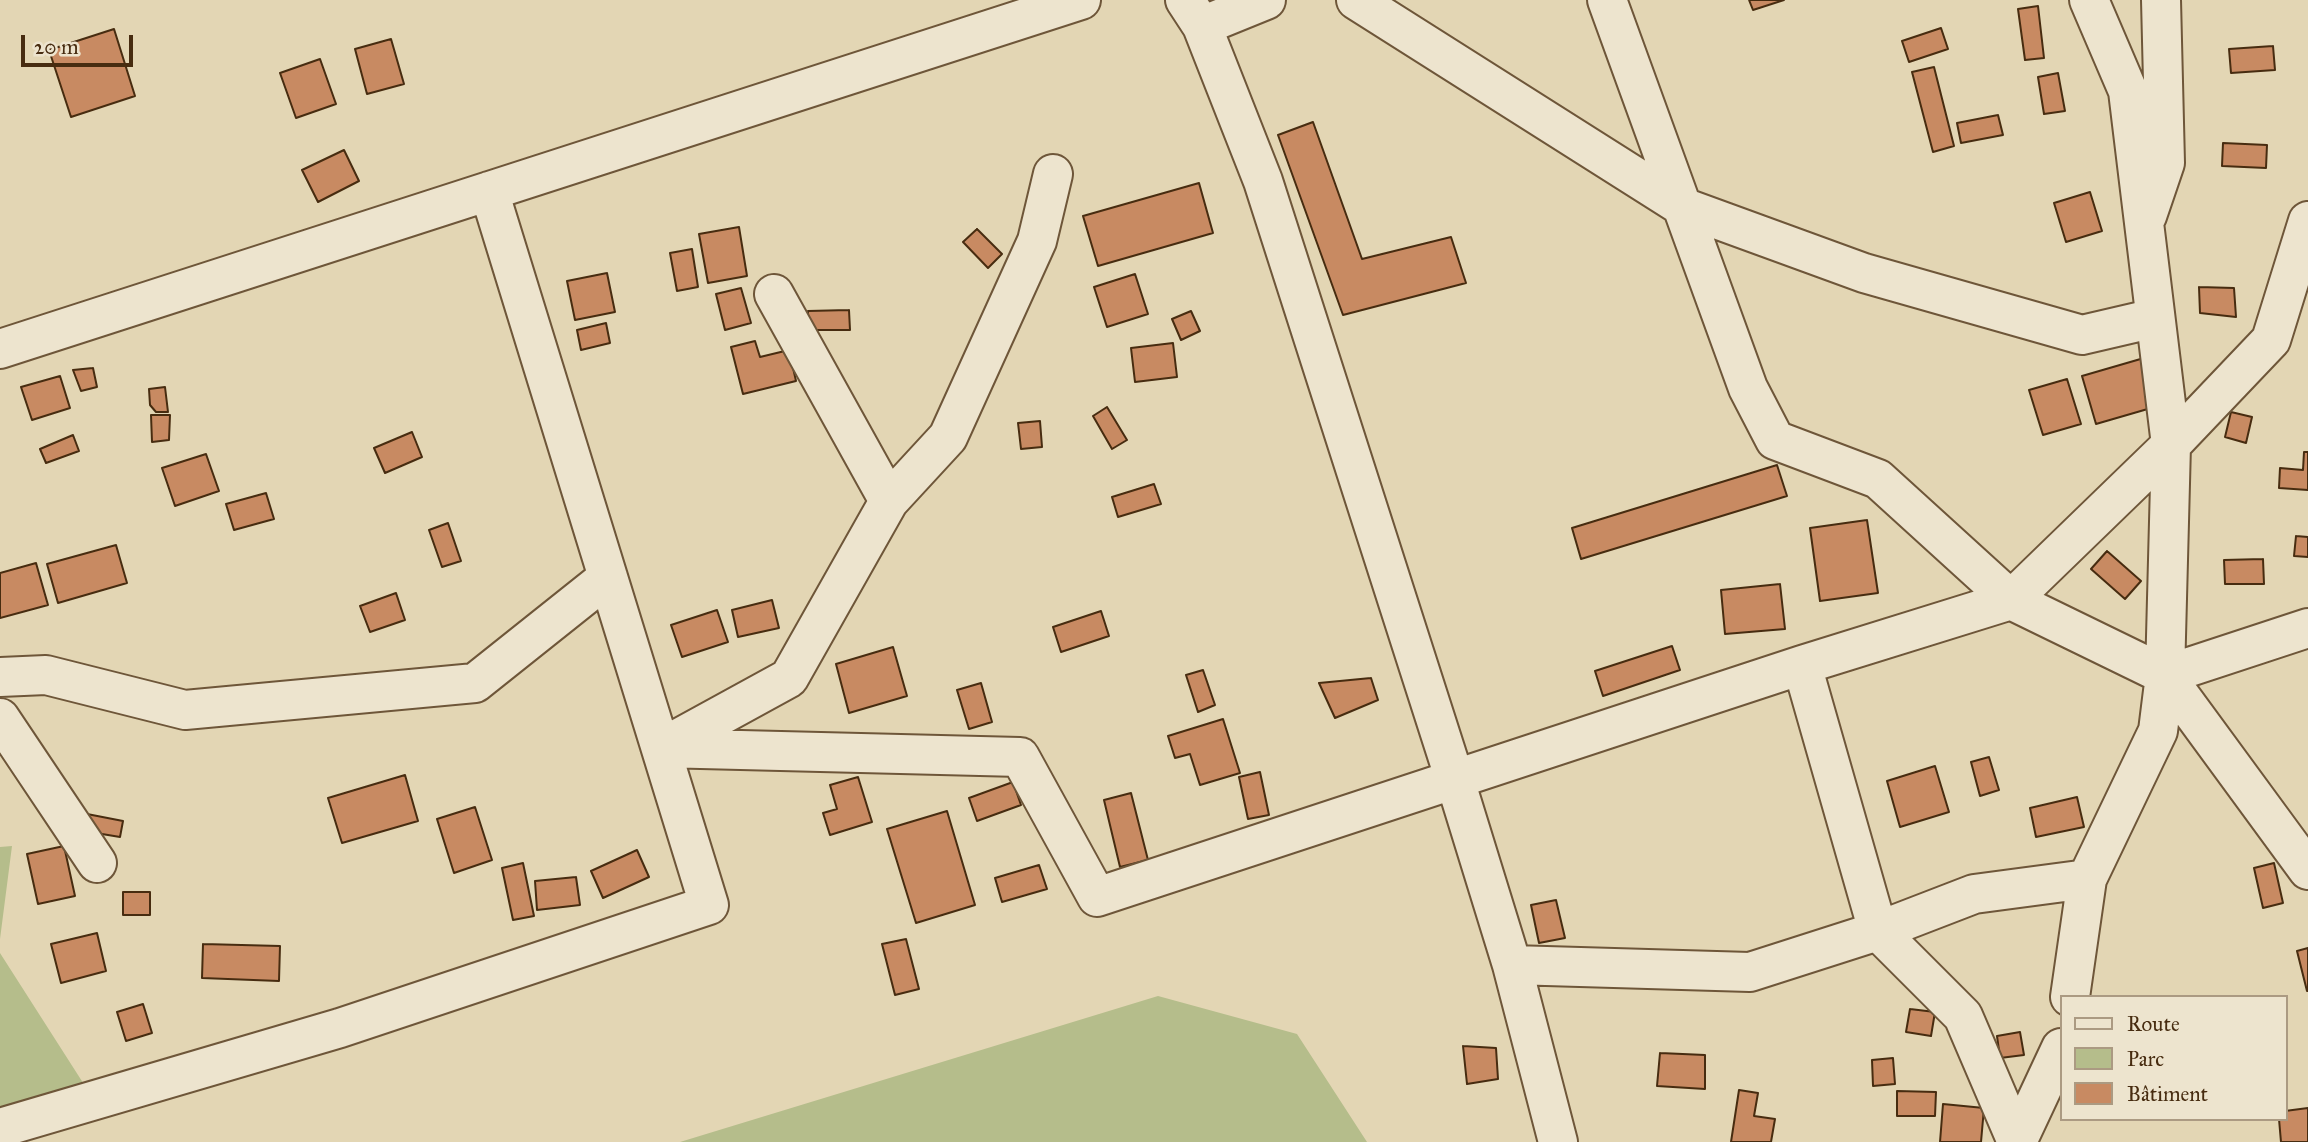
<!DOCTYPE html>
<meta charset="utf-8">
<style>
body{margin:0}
#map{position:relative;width:2308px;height:1142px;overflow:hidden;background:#e3d6b4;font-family:"IM FELL Great Primer",serif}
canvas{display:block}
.legend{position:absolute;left:2060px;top:995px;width:228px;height:126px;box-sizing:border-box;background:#ede4ce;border:2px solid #ab9a82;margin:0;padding:9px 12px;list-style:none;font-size:21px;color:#472c10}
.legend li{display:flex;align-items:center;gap:14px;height:35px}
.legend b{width:35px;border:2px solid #ab9a82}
.scale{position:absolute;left:21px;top:35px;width:112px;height:32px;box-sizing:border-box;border:4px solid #472c10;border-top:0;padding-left:9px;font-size:21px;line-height:24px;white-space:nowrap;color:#472c10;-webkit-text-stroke:5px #ede4ce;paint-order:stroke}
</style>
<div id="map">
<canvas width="2308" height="1142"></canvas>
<ul class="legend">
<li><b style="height:9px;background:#ede4ce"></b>Route</li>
<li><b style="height:19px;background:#b5bd8b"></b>Parc</li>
<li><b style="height:19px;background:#c88a62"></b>Bâtiment</li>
</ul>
<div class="scale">20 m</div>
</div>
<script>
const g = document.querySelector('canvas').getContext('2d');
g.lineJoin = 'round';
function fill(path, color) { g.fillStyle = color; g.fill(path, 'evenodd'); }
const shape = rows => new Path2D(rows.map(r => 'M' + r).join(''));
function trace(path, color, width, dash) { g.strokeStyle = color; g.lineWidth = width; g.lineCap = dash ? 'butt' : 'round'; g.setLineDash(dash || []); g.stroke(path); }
const green = shape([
 [12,846,0,939,0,847],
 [0,953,94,1100,0,1128],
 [1158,996,1297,1034,1367,1142,680,1142]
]);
const building = shape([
 [1749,0,1784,0,1753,10,1749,0],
 [2038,6,2044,58,2025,60,2018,9,2038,6],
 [1941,28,1948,49,1909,62,1902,41,1941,28],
 [114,29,135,96,71,117,49,50,114,29],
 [391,39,404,84,367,94,355,49,391,39],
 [2273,46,2275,70,2231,73,2229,49,2273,46],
 [320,59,336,104,296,118,280,73,320,59],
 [1934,67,1954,146,1933,152,1912,72,1934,67],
 [2058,73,2065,111,2044,114,2038,77,2058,73],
 [1998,115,2003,135,1961,143,1957,123,1998,115],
 [1313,122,1362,259,1451,237,1466,283,1343,315,1278,135,1313,122],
 [2223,143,2267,145,2266,168,2222,166,2223,143],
 [344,150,359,181,318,202,302,170,344,150],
 [1199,183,1213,233,1098,266,1083,216,1199,183],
 [2090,192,2102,231,2066,242,2054,203,2090,192],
 [739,227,747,276,708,283,699,234,739,227],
 [977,229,1002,254,988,268,963,242,977,229],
 [692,249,698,287,677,291,670,253,692,249],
 [607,273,615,312,575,320,567,281,607,273],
 [1135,274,1148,314,1107,327,1094,287,1135,274],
 [2199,287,2234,288,2236,317,2200,313,2199,287],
 [741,288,751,323,725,330,716,294,741,288],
 [849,310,850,330,808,330,808,311,849,310],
 [1191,311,1200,331,1181,340,1172,319,1191,311],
 [606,323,610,343,581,350,577,330,606,323],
 [755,341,760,357,789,350,796,381,743,394,731,347,755,341],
 [1173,343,1177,377,1135,382,1131,348,1173,343],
 [2144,358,2158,406,2096,424,2082,376,2144,358],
 [93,368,97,387,81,391,73,370,93,368],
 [60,376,70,408,32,420,21,387,60,376],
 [2067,379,2081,424,2043,435,2029,390,2067,379],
 [165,387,168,412,156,412,150,405,149,389,165,387],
 [1107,407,1127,440,1112,449,1093,416,1107,407],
 [2231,412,2252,417,2246,443,2225,437,2231,412],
 [151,415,170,415,169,440,152,442,151,415],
 [1040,421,1042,447,1021,449,1018,423,1040,421],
 [412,432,422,457,385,473,374,448,412,432],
 [73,435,79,451,46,463,40,449,73,435],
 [2304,452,2308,452,2308,490,2279,488,2280,468,2303,470,2304,452],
 [206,454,219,491,175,506,162,468,206,454],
 [1777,465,1787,496,1581,559,1572,528,1777,465],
 [1154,484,1161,504,1118,517,1112,497,1154,484],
 [266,493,274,519,234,530,226,504,266,493],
 [1867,520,1878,593,1820,601,1810,528,1867,520],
 [448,523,461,561,442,567,429,530,448,523],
 [2296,536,2308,537,2308,557,2294,556,2296,536],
 [116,545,127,583,58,603,47,564,116,545],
 [2107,551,2141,581,2125,599,2091,569,2107,551],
 [2263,559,2264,584,2225,584,2224,560,2263,559],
 [36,563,48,605,0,618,0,573,36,563],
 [1780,584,1785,629,1725,634,1721,590,1780,584],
 [396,593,405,620,370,632,360,606,396,593],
 [772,600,779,628,738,637,732,610,772,600],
 [717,610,728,642,682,657,671,625,717,610],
 [1101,611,1109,636,1061,652,1053,627,1101,611],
 [1672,646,1680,670,1603,696,1595,671,1672,646],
 [893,647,907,696,849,713,836,664,893,647],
 [1203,670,1215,705,1198,712,1186,675,1203,670],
 [1371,678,1378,700,1335,718,1319,683,1371,678],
 [981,683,992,722,969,729,957,690,981,683],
 [1223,719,1240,773,1200,785,1190,754,1175,758,1168,736,1223,719],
 [1989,757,1999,790,1980,796,1971,762,1989,757],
 [1935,766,1949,812,1900,827,1887,781,1935,766],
 [1260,772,1269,815,1248,819,1239,777,1260,772],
 [405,775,418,821,342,843,328,798,405,775],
 [858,777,872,822,830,835,823,813,837,809,830,785,858,777],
 [1013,782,1021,805,977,821,969,798,1013,782],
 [1131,793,1148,860,1120,867,1104,800,1131,793],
 [2077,797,2084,827,2036,837,2030,808,2077,797],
 [475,807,492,860,454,873,437,819,475,807],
 [947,811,975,905,916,923,887,829,947,811],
 [87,814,123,821,120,837,84,831,87,814],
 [64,846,75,896,38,904,27,854,64,846],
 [637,850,649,877,603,898,591,871,637,850],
 [523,863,534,916,513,920,502,868,523,863],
 [2274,863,2283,903,2263,908,2254,868,2274,863],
 [1039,865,1047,889,1002,902,995,878,1039,865],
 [576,877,580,905,537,910,535,881,576,877],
 [123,892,150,892,150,915,123,915,123,892],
 [1556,900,1565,938,1539,943,1531,905,1556,900],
 [97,933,106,971,61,983,51,944,97,933],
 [906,939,919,989,895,995,882,944,906,939],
 [203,944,280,946,279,981,202,978,203,944],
 [2308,948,2308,991,2307,991,2297,951,2308,948],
 [143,1004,152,1033,126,1041,117,1012,143,1004],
 [1910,1009,1935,1012,1931,1036,1906,1032,1910,1009],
 [2020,1032,2024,1055,2000,1058,1997,1036,2020,1032],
 [1463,1046,1496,1048,1498,1079,1467,1084,1463,1046],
 [1660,1053,1705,1055,1705,1089,1657,1086,1660,1053],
 [1893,1058,1895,1084,1873,1086,1872,1060,1893,1058],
 [1739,1090,1758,1093,1754,1116,1775,1119,1771,1142,1731,1142,1739,1090],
 [1897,1091,1936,1092,1935,1116,1897,1116,1897,1091],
 [1943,1104,1984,1108,1981,1142,1940,1142,1943,1104],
 [2308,1108,2308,1142,2281,1142,2279,1119,2285,1119,2285,1111,2308,1108]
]);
const minor = shape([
 [1185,0,1202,26,1263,181,1455,780,1512,965,1558,1142],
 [1356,0,1683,207,1864,273,2082,335,2155,318],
 [1607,0,1748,388,1775,440,1878,479,2011,600,2165,675,2308,628],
 [1202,26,1266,0],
 [2147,216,2165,163,2161,0],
 [774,294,889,501],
 [0,349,1081,0],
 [1802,665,1878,931,1963,1016,2017,1142],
 [2165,675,2308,870],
 [0,677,46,675,185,710,475,683,608,577],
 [0,718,97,863],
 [663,747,789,678,889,501,948,437,1037,241,1053,174],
 [661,748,1020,757,1097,897,1802,665,2011,600,2171,445,2271,340,2308,221],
 [1512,965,1750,972,1878,931,1974,894,2087,879],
 [2070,997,2087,879,2158,731,2165,675,2171,445,2128,91,2089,0],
 [0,1128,340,1028,709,905,489,191],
 [2017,1142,2061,1048]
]);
fill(green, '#b5bd8b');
fill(building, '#c88a62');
trace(building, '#472c10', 2);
trace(minor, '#6e5639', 42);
trace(minor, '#ede4ce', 38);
</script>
